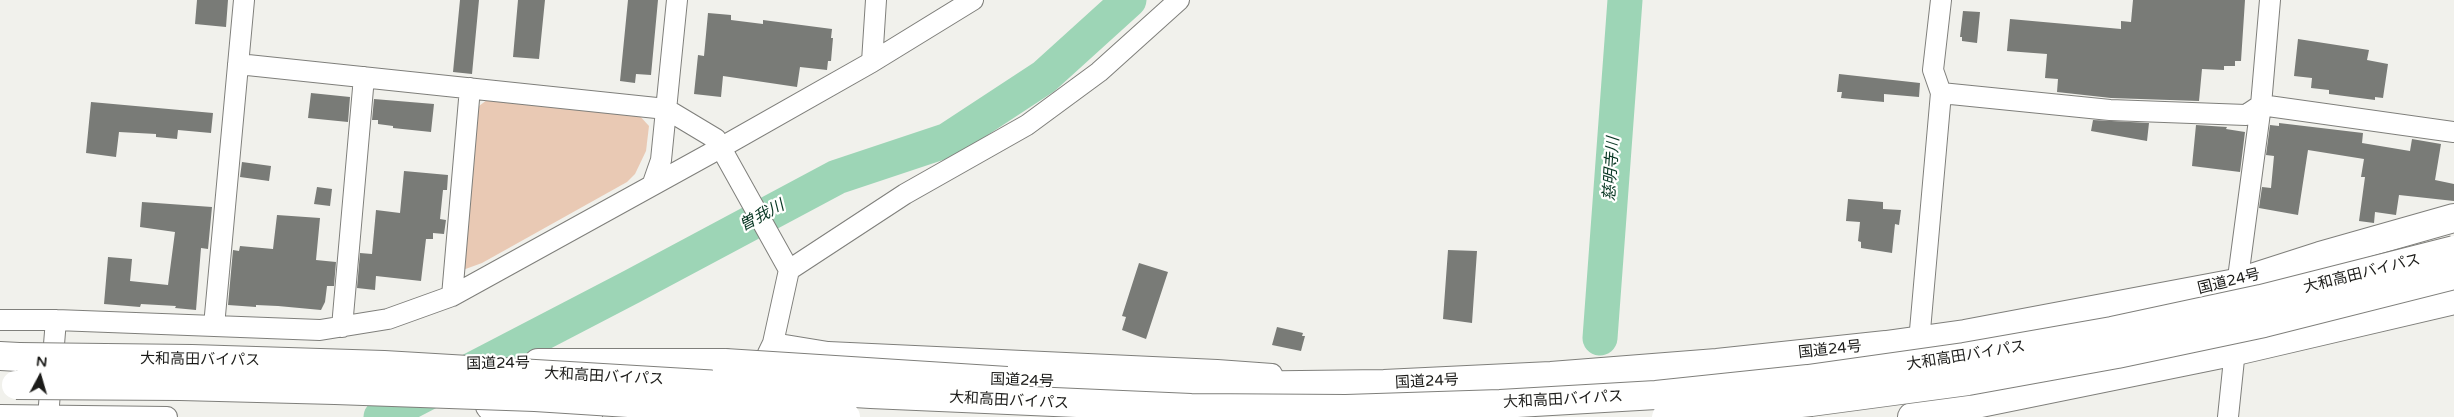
<!DOCTYPE html>
<meta charset="utf-8">
<style>
body{margin:0}
#map{position:relative;width:2454px;height:417px;overflow:hidden;background:#f1f1ec;font-family:"Varela Round",sans-serif}
canvas{display:block}
.north{position:absolute;left:15px;top:352px;width:50px;height:50px;-webkit-text-stroke:4px #fffffe;paint-order:stroke;rotate:6deg;font-size:14px;font-weight:700;line-height:20px;text-align:center;color:#1b1b19}
.north::after{content:'';display:block;margin:auto;width:18px;height:22px;background:#1b1b19;clip-path:polygon(50% 0,100% 100%,50% 72%,0 100%)}
</style>
<div id="map">
<canvas width="2454" height="417"></canvas>
<div class="north">N</div>
</div>
<script>
const g = document.querySelector('canvas').getContext('2d');
g.lineJoin = 'round';
function fill(path, color) { g.fillStyle = color; g.fill(path, 'evenodd'); }
const shape = rows => new Path2D(rows.map(r => 'M' + r).join(''));
function trace(path, color, width, dash) { g.strokeStyle = color; g.lineWidth = width; g.lineCap = dash ? 'butt' : 'round'; g.setLineDash(dash || []); g.stroke(path); }
function label(font, color, halo, rows, align = 'center') {
  g.font = font + ' "Varela Round","Noto Sans JP",sans-serif'; g.lineWidth = 4.5; g.setLineDash([]); g.textBaseline = 'middle'; g.strokeStyle = halo; g.fillStyle = color; for (const [text, x, y, turn = 0] of rows) {
    g.save(); g.translate(x, y); g.rotate((+turn || 0) * Math.PI / 180); g.textAlign = isNaN(turn) ? turn : align; if (halo) g.strokeText(text, 0, 0); g.fillText(text, 0, 0); g.restore();
  }
}
const green = shape([
 [487,100,638,114,649,126,646,151,635,174,627,182,482,263,460,271,475,109]
]);
const river = shape([
 [1600,338,1625,0],
 [381,417,631,287,837,177,948,140,1044,77,1129,0]
]);
const building = shape([
 [197,0,228,0,226,27,195,24],
 [460,0,479,0,472,74,453,72],
 [518,0,545,0,539,59,513,57],
 [628,0,658,0,651,75,636,74,635,83,620,81],
 [2133,0,2245,0,2241,61,2235,61,2235,66,2224,66,2224,70,2202,69,2199,101,2111,98,2057,92,2058,79,2045,78,2047,54,2007,51,2010,19,2121,29,2121,21,2131,22],
 [1963,11,1980,12,1977,43,1962,41,1962,37,1960,37],
 [708,13,731,15,731,20,763,24,763,20,832,29,831,38,833,38,831,61,828,61,827,70,800,67,797,87,723,76,721,97,694,94,698,55,704,56],
 [2298,39,2369,50,2367,60,2388,64,2383,98,2375,97,2375,100,2329,94,2329,90,2311,88,2312,78,2294,76],
 [1839,74,1920,83,1919,97,1884,94,1884,102,1841,98,1842,92,1837,92],
 [311,93,350,97,348,122,308,118],
 [374,99,434,104,431,132,393,128,393,126,378,124,378,120,372,120],
 [91,102,213,113,211,133,178,130,177,139,156,137,156,134,119,132,116,157,86,153],
 [2093,120,2149,123,2147,141,2091,131],
 [2279,123,2363,133,2362,143,2410,151,2412,139,2441,144,2435,180,2454,184,2454,201,2399,195,2396,215,2375,212,2374,223,2359,221,2365,177,2361,177,2364,159,2308,150,2298,215,2259,208,2262,187,2271,188,2274,156,2266,155,2270,125,2279,126],
 [2196,125,2227,127,2226,129,2245,132,2240,172,2192,166],
 [242,162,271,166,269,181,240,177],
 [404,171,448,175,447,190,443,190,440,219,446,220,444,234,433,233,433,239,426,239,421,281,376,276,375,290,357,288,360,253,372,254,376,210,400,213],
 [317,187,332,189,330,206,314,204],
 [1848,199,1883,202,1883,209,1901,210,1899,225,1895,224,1892,253,1861,248,1861,242,1858,241,1860,222,1846,221],
 [142,202,212,207,208,249,201,248,196,310,175,308,176,306,141,304,140,307,104,304,108,257,132,259,130,281,168,285,175,232,140,227],
 [277,215,320,218,316,260,336,262,334,286,327,286,325,302,321,310,278,306,256,305,256,307,228,305,233,250,239,251,240,246,273,249],
 [1448,250,1477,251,1472,323,1443,319],
 [1139,263,1168,272,1146,339,1122,330,1126,317,1122,316],
 [1277,327,1303,333,1302,336,1305,336,1301,351,1272,345]
]);
const minor = shape([
 [872,62,876,0],
 [238,64,666,109,716,139,789,270,773,343,757,376],
 [1941,93,2110,110,2246,115,2261,105,2454,132],
 [653,183,661,160,677,0],
 [789,270,905,194,1027,125,1099,72,1179,0],
 [2236,293,2261,105,2270,0],
 [452,296,470,88],
 [0,320,56,320,320,330,388,319,452,296,722,147,872,62,973,0],
 [214,326,244,0],
 [342,327,364,77],
 [773,343,828,352,1217,370,1272,374],
 [1918,353,1941,93,1933,70,1941,0],
 [0,415,167,417],
 [48,417,56,320],
 [2228,417,2236,340]
]);
const trunk = shape([
 [0,356,19,357],
 [538,363,725,363],
 [1007,381,1218,386,1384,384,1551,376,1717,363,1886,345,1965,334,2236,283,2320,256,2454,218],
 [490,406,588,417],
 [1912,417,2236,351,2454,300]
]);
const trunkBridge = shape([
 [19,357,192,359,384,365,871,394,1191,408,1346,409,1500,404,1656,395,1808,379,1964,357,2112,331,2261,299,2454,250],
 [725,363,1007,381],
 [16,385,180,386,335,390,535,397,846,417],
 [1666,417,1811,402,1968,381,2117,354,2264,323,2454,275]
]);
const streetNames = [
 ["大和高田バイパス",2362,274,-14],
 ["国道24号",2229,282,-14],
 ["国道24号",1830,350,-6],
 ["大和高田バイパス",1966,356,-9],
 ["大和高田バイパス",200,360,1],
 ["国道24号",498,364,-1],
 ["大和高田バイパス",604,377,3],
 ["国道24号",1022,381,2],
 ["国道24号",1427,382,-3],
 ["大和高田バイパス",1563,400,-3],
 ["大和高田バイパス",1009,401,3]
];
const waterNames = [
 ["慈明寺川",1612,169,-86],
 ["曽我川",762,216,-28]
];
fill(green, '#e9c9b4');
trace(river, '#9dd5b6', 35);
fill(building, '#797b77');
trace(minor, '#7f7f7b', 22);
trace(trunk, '#7f7f7b', 30);
trace(minor, '#fff', 20);
trace(trunk, '#fff', 28);
trace(trunkBridge, '#7f7f7b', 30, []);
trace(trunkBridge, '#fff', 28);
label('15px', '#1b1b19', '#fffffe', streetNames);
label('italic 16px', '#083723', '#fffffe', waterNames);
</script>
